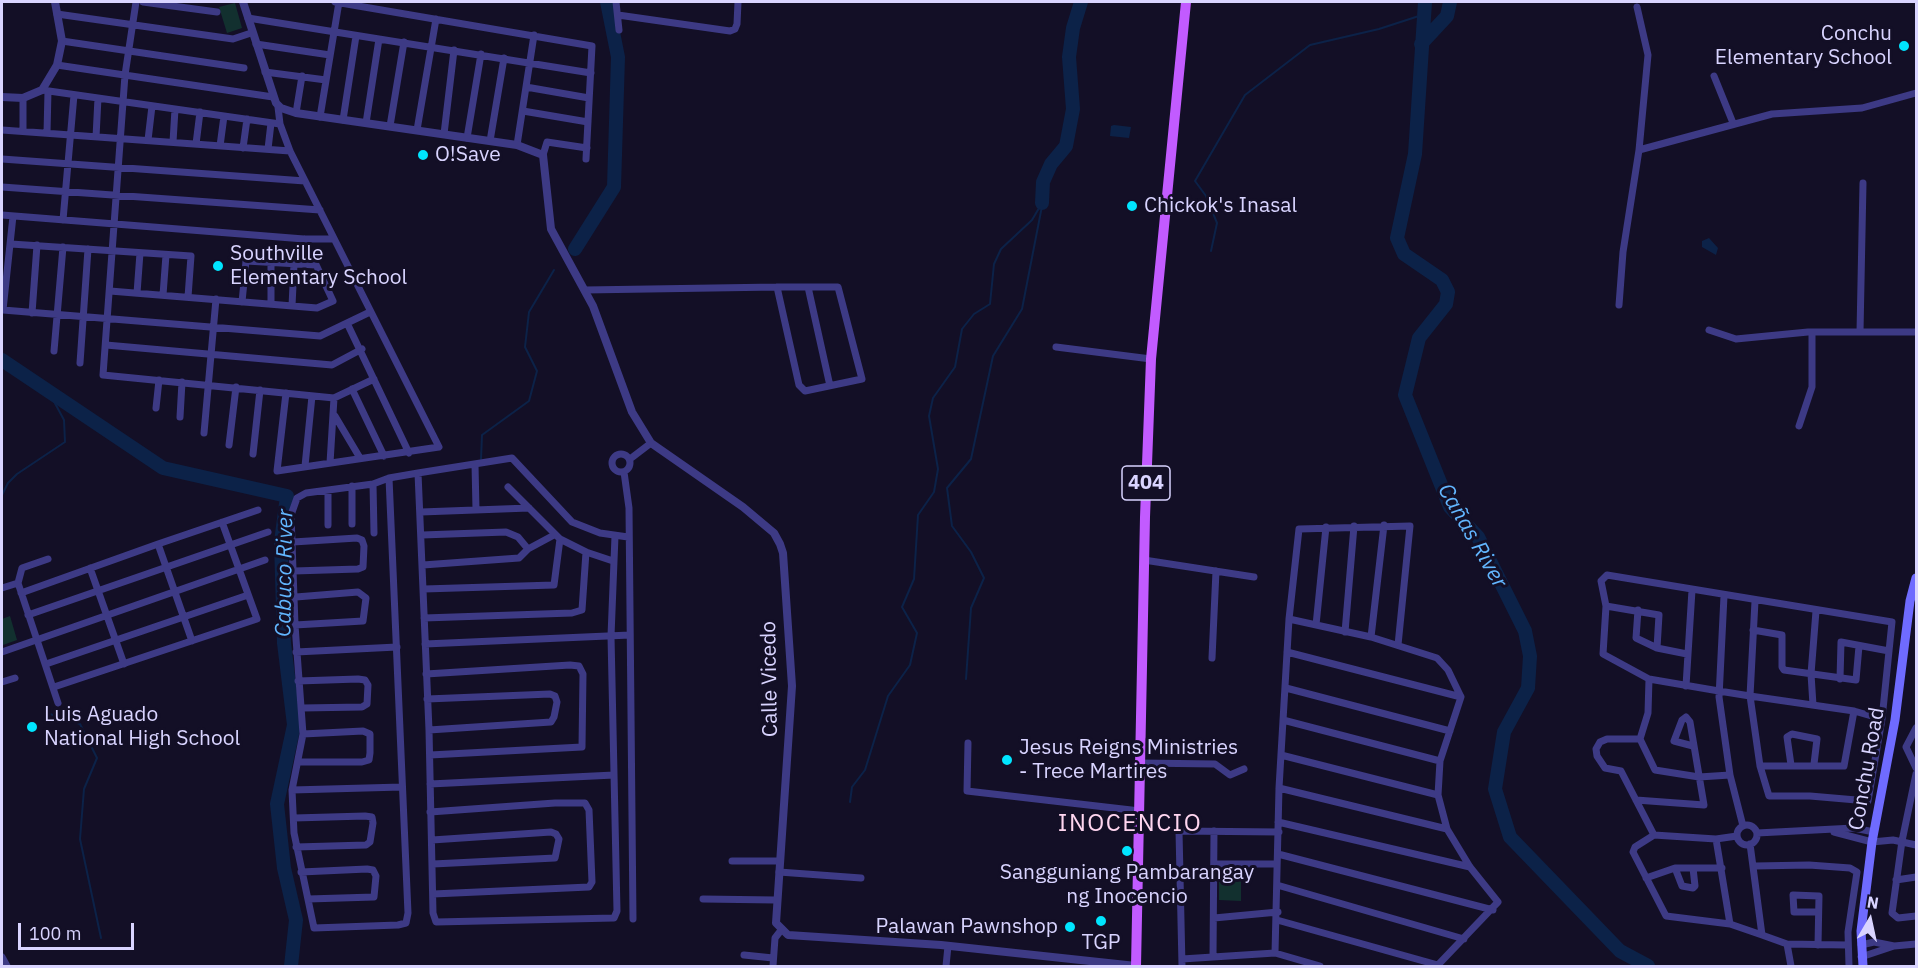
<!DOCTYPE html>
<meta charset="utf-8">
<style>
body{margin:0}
#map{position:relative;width:1918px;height:968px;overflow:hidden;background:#130f26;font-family:"IBM Plex Sans",sans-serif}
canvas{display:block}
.frame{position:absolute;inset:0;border:3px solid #d9d4ff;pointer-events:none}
.north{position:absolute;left:1840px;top:890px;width:60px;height:60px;-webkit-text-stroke:4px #130f26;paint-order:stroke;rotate:9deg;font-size:16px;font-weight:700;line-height:24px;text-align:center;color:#d9d4ff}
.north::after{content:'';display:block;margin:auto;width:21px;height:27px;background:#d9d4ff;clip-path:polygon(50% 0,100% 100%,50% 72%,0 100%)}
.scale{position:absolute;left:18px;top:923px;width:116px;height:27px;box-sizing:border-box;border:3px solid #d9d4ff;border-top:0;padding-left:8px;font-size:18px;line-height:21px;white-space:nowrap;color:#d9d4ff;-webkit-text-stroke:4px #130f26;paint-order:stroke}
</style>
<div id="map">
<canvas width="1918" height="968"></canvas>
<div class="frame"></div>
<div class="north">N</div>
<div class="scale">100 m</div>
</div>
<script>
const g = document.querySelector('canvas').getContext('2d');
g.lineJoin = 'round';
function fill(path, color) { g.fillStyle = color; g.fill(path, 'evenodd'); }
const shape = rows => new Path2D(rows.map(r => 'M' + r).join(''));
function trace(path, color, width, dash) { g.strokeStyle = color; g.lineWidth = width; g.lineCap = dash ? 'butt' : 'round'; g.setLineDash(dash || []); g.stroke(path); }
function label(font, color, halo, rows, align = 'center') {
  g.font = font + ' "IBM Plex Sans",sans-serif'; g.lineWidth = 6; g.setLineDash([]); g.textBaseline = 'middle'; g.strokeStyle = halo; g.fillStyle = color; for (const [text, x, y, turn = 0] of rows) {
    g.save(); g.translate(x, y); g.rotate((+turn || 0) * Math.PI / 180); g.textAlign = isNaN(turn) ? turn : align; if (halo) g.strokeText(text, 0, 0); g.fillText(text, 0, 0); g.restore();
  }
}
const green = shape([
 [235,3,242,28,227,33,219,7],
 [10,616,17,640,3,645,2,619],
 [1219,868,1241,869,1241,901,1219,900]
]);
const water = shape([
 [1114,125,1131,127,1129,138,1110,136,1111,126],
 [1709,238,1718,248,1716,255,1702,247,1702,241]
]);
const stream = shape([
 [1211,251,1217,223,1206,196,1195,181,1245,95,1310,45,1379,29,1422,15],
 [481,459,482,435,529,401,537,371,525,347,529,312,554,270],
 [2,495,8,483,17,474,65,442,64,420,50,394],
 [966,679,971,608,984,578,971,552,952,526,947,488,971,459,993,356,1022,309,1042,206],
 [47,713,80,724,97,758,84,789,80,839,101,938],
 [850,802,852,787,865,770,888,696,910,665,917,633,902,607,914,579,918,515,934,492,938,469,929,416,933,398,955,367,962,329,974,314,990,304,994,264,1001,249,1032,220,1042,203]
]);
const river = shape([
 [1425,2,1415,154,1397,238,1404,254,1442,280,1448,292,1446,304,1419,338,1405,395,1450,507,1478,537,1525,631,1530,656,1528,688,1504,732,1495,789,1510,837,1620,951,1648,966],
 [1421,44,1447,16,1450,2],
 [1042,203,1043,182,1051,164,1066,146,1073,109,1069,57,1073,28,1081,2],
 [575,249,614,187,618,57,607,2],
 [2,360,163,468,287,496,281,542,284,643,294,725,277,804,284,868,296,920,291,966]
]);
const minor = shape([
 [136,2,125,75,103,375,334,398,374,379],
 [143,2,217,12],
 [335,2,592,46,586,159],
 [616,2,619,30],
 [1637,7,1648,55,1639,150],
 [57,14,233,39,251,33],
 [618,15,730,31,735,29,737,24,738,2],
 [248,18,591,73],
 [62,41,244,68],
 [256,44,330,55],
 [57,65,273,97],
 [265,72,326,80],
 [1714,76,1733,123],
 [526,87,589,98],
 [42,90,280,124],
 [23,98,23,131],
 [278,107,280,124,290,151,439,447,277,471,286,393],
 [523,111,588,122],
 [296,113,302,76],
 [320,117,339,2],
 [343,120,356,36],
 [366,123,379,39],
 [390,126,404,42],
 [2,130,290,151],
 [417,130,436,19],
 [47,133,48,91],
 [444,134,454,50],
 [96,137,98,98],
 [467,138,481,54],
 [148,140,152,106],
 [490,141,504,58],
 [173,142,175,109],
 [196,144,200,112],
 [517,145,534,35],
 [220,146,224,116],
 [243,148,247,119],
 [268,149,271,123],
 [543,155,547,142,587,148],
 [2,159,305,181],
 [2,187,320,210],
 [2,215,304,239,333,239],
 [13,216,3,310,320,336,370,312],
 [63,220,74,95],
 [11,244,191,256,188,297],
 [295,282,323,277],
 [808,287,830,386],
 [585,290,777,287,838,287,862,379,805,391,799,385,777,287],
 [110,291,317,308,333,301,304,239],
 [137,293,140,253],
 [163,295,166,255],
 [242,302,246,261,316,265],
 [271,304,271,262],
 [1619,305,1623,252,1639,150,1772,114,1862,108,1916,93],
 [292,306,294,264],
 [32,313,37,245],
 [347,323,409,453],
 [1709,330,1736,339,1808,332,1916,332],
 [1860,332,1863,183],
 [106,345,332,365,362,349],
 [1056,347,1151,359],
 [54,351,63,247],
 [80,363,88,249],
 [352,389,384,456],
 [156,408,159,380],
 [335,416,360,458],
 [180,417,182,382],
 [1799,426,1812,387,1812,332],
 [204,433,216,299],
 [229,445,236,387],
 '612 463a9 9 0 1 1 18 0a9 9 0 1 1-18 0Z',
 [253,454,260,390],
 [630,459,651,443],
 [330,463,334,398],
 [475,464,476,510],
 [305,466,312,396],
 [624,472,629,508,633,919],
 [418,473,429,730,433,913,436,922,614,918,617,911,611,636,615,536],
 [389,478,408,913,406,923,398,925,314,928,294,833,292,790,303,734,295,625,291,515,297,498,306,493,373,484,389,478,418,473,512,458,572,522,600,533,628,537],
 [373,484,374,533],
 [508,487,560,539,586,552,613,561],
 [421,512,529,508],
 [352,524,352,486],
 [328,525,328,490],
 [422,535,506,532,518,537,528,549],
 [293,542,357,538,362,540,364,546,363,567,358,569,294,571],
 [48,559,22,568,18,583,58,703],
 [1144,560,1254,577],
 [423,565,519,558,528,549,554,535],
 [90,568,124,664],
 [2,588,18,583],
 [424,589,554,585,560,539],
 [21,593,158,544],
 [1724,596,1719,697,1730,775],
 [1755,601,1750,696,1760,766,1769,796,1810,796,1868,801,1882,719,1892,622,1607,575,1601,581,1606,606,1603,654,1649,679,1719,691,1750,696,1854,711,1882,719],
 [1606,606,1659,615,1657,648],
 [1638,610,1636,638,1657,648,1687,654],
 [28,615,268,532],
 [424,618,572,613,582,610,586,552],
 [1289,619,1371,637,1437,658,1448,670,1461,697,1440,761,1438,795,1447,829,1470,867,1498,902,1437,966],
 [295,625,363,621,366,598,358,592,296,597],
 [1316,625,1326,527],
 [1753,630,1782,635,1782,667,1784,670,1856,680,1859,646],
 [1345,632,1354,526],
 [1371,637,1384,525],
 [192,641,158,544,258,510],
 [425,644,630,635],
 [2,652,265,560],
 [296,652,397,647],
 [1287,652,1461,697],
 [1212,658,1216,571],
 [46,664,248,595],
 [426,674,570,665,579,666,583,674,582,747,430,755],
 [1649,679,1648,713,1640,739,1655,770,1699,777,1730,775,1743,826],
 [1840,679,1841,642,1889,651],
 [298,681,358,679,365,680,368,685,367,704,362,707,302,708],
 [2,682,15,678],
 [1686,686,1692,590],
 [54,687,257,619,222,522],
 [1286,688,1450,731],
 [427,699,550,694,555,696,557,702,554,717,551,722,429,730],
 [1813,705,1811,674,1816,611],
 [1283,720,1440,761],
 [1916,728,1906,747,1916,768],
 [1640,739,1607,739,1600,742,1596,749,1597,756,1605,768,1621,771,1654,835],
 [968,743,967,791,1140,811],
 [1281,755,1438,795],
 [298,762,362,762,369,760,370,753,370,734,363,731,303,734],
 [1141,763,1215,764,1230,775,1244,769],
 [1791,765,1787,737,1792,734,1817,739,1814,764],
 [1760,766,1844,766,1854,711],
 [1916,774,1902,841,1892,913,1898,918,1916,916],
 [430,784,614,775],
 [1279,788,1447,829],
 [292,790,402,787],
 [1636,800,1704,805,1690,722,1686,717,1682,720,1674,741,1693,746],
 [430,812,555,803,585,803,589,810,592,882,589,887,433,894],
 [294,818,365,816,372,817,373,823,370,842,366,845,296,847],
 [1278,822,1470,867],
 '1737 835a10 10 0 1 1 20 0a10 10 0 1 1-20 0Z',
 [1834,832,1872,842,1893,840,1916,845],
 [1757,833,1854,828,1874,832],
 [1737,836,1716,839,1654,835,1635,847,1633,852,1666,916,1730,924,1762,935],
 [1716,839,1730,924],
 [432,840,551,832,556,834,559,839,555,858,433,864],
 [1750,844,1762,935,1787,944,1791,966],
 [1278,854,1493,910],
 [732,861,780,861],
 [1214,864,1277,864],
 [1755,866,1809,865,1850,868,1857,872,1848,932,1849,966],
 [1675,868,1682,886,1693,888,1695,886,1693,868],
 [301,872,367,869,373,870,376,876,374,897,308,899],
 [779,872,861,878],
 [1646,878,1675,868,1722,868],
 [1896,880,1916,877],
 [1277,885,1464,939],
 [703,899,775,900],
 [1214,918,1278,912],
 [1277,920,1438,965],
 [1787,944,1847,945],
 [1818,945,1819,896,1793,895,1794,912,1818,912],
 [1861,945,1874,942,1894,946],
 [1275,953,1279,788,1289,619,1299,529,1410,526,1398,645],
 [744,955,773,958],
 [2,957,7,966],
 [1213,957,1214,831],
 [1861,957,1894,946,1916,944],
 [1182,959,1275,953,1320,966],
 [773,966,775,938,782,929],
 [946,966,948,946],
 [1182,966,1179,831,1279,832]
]);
const tertiary = shape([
 [243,2,276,103,281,108,296,113,517,145,543,155,551,229,593,306,632,412,651,443,743,507,774,533,780,544,783,553,792,686,776,923,788,935,941,945,1136,966],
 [2,97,23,98,42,90,57,65,62,41,55,2]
]);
const secondary = shape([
 [1863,966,1861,931,1872,842,1895,720,1910,601,1916,578]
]);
const primary = shape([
 [1136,966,1145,517,1151,359,1186,2]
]);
const markers = [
 [1904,46,6,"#00e5ff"],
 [423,155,6,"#00e5ff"],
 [1132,206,6,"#00e5ff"],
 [218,266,6,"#00e5ff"],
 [32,727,6,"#00e5ff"],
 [1007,760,6,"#00e5ff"],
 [1127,851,6,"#00e5ff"],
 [1101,921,6,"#00e5ff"],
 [1070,927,6,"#00e5ff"]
];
const shields = [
 [1146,483,48]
];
const shieldNames = [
 ["404",1146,483]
];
const poiNames = [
 ["Conchu",1892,34,"right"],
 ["Elementary School",1892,58,"right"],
 ["O!Save",435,155],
 ["Chickok's Inasal",1144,206],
 ["Southville",230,254],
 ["Elementary School",230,278],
 ["Luis Aguado",44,715],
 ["National High School",44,739],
 ["Jesus Reigns Ministries",1019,748],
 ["- Trece Martires",1019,772],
 ["Sangguniang Pambarangay",1127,873,"center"],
 ["ng Inocencio",1127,897,"center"],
 ["Palawan Pawnshop",1058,927,"right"],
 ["TGP",1101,943,"center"]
];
const streetNames = [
 ["Calle Vicedo",770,679,-91],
 ["Conchu Road",1867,769,-80]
];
const waterNames = [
 ["Cañas River",1472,536,60],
 ["Cabuco River",285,573,-89]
];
const quarterNames = [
 ["INOCENCIO",1130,824]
];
fill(green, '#12302f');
fill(water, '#0c2248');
trace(stream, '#0c2248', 2);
trace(river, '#0c2248', 14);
trace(minor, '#3d3a85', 7);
trace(tertiary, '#3d3a85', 8);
trace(secondary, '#6f6bff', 9);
trace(primary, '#c25bff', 10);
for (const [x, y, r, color] of markers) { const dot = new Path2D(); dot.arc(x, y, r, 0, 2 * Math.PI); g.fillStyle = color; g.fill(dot); trace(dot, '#130f26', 2); }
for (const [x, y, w] of shields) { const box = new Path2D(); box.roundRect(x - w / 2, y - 17, w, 34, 4.5); g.fillStyle = '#130f26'; g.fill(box); trace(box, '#d9d4ff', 1.5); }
label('bold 20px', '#d9d4ff', null, shieldNames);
label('21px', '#d9d4ff', '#130f26', poiNames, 'left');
label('21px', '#d9d4ff', '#130f26', streetNames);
label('italic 22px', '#62b6ff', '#130f26', waterNames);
g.letterSpacing = '1.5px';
label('24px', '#ffd6f0', '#130f26', quarterNames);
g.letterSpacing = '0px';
</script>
